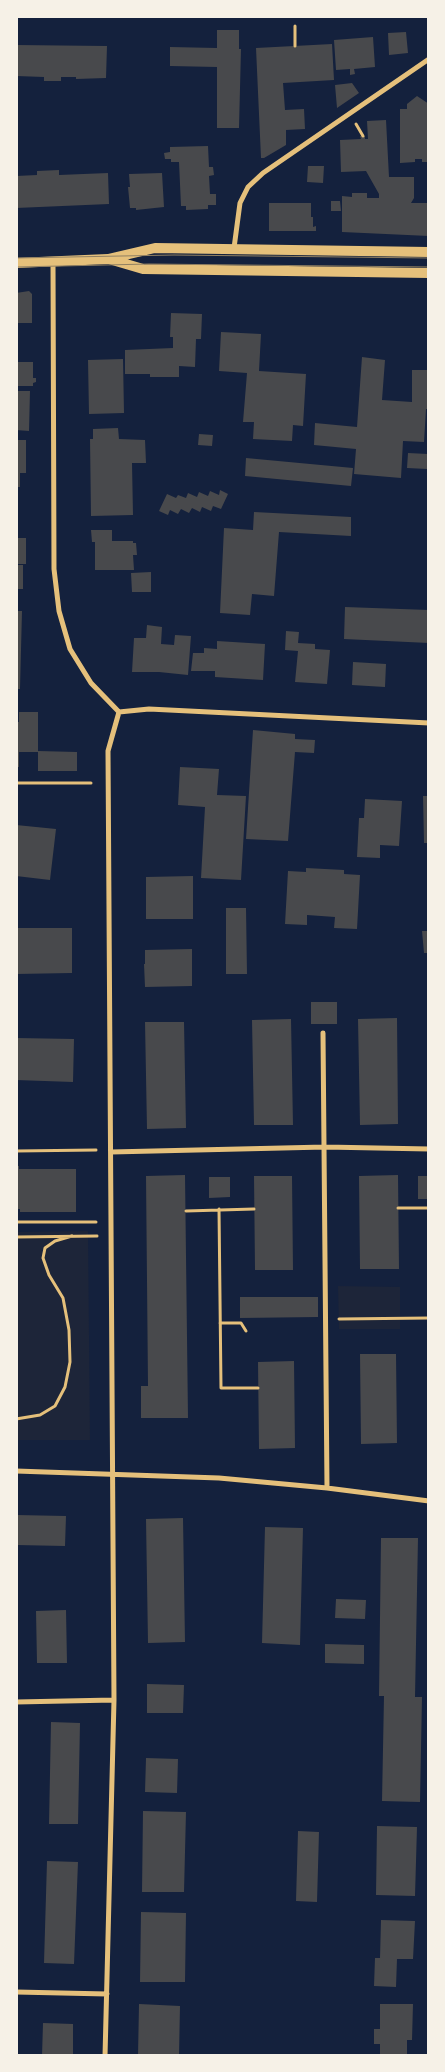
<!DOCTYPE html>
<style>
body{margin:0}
#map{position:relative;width:445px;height:2072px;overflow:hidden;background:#14213d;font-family:Inter,sans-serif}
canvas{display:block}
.frame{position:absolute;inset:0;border:18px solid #f6f1e7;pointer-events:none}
</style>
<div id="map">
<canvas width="445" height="2072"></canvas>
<div class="frame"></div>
</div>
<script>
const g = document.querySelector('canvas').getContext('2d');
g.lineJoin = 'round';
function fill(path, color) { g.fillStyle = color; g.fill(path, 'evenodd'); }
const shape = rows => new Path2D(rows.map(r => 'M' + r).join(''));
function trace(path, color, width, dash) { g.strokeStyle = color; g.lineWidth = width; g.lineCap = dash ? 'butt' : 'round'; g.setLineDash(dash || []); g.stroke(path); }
const green = shape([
 [88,1231,90,1440,16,1440,16,1232],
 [338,1286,400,1287,400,1329,339,1329]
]);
const building = shape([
 [217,30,239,30,239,49,241,49,239,128,217,128,217,67,170,66,170,47,217,48],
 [406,32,408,53,389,55,388,33],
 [373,37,375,67,354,69,355,74,350,75,350,69,336,70,334,40],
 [332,44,334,80,283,83,285,110,304,109,305,129,286,130,286,145,264,158,261,158,256,48],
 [16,45,107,46,106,78,76,79,76,77,61,77,61,81,44,81,44,77,16,76],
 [352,83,359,93,337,108,335,85],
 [417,96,429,104,429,162,422,162,422,159,415,159,415,162,400,163,400,109,407,109,407,104],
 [386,120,389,177,414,177,414,198,411,203,429,203,429,236,342,232,342,196,352,197,352,193,367,193,367,198,379,198,379,194,366,171,341,172,340,140,361,139,360,136,365,136,365,139,368,139,367,121],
 [208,146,209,167,213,167,214,175,209,176,210,194,216,194,216,205,208,205,208,209,186,210,186,206,181,206,179,162,171,162,171,159,165,159,164,153,170,152,170,147],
 [308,166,324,166,323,183,307,182],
 [59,170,59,175,108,173,109,204,16,208,16,176,37,175,37,171],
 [162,173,164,207,136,210,136,208,130,208,128,187,130,187,129,174],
 [331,201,340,201,341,211,331,211],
 [269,203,311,203,311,217,313,217,313,227,316,226,316,231,269,231],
 [29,291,32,294,32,323,16,323,16,293],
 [171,313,202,314,201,339,196,339,195,367,179,366,179,377,150,377,150,374,125,374,125,350,173,348,173,337,170,337],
 [221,332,261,334,259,371,306,374,303,426,293,425,292,441,253,439,254,422,243,422,247,373,219,371],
 [362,357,385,360,382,400,412,402,412,370,429,370,429,409,426,409,424,442,403,441,401,478,354,474,356,449,314,445,315,423,357,427],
 [123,359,124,413,89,414,88,360],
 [16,362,33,362,33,378,36,378,36,382,33,383,33,386,16,386],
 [16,391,30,391,29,431,16,430],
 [118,428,119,439,145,440,146,463,132,463,133,515,91,516,90,439,93,439,93,429],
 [199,434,213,435,212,446,198,445],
 [16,440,26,440,26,473,20,473,20,487,16,487],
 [408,453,428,454,427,469,407,468],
 [246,458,353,468,351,486,245,476],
 [220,490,228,494,221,509,213,506,211,511,202,507,200,512,192,508,189,513,181,509,178,514,170,510,168,515,159,511,167,494,176,498,178,495,186,498,188,493,197,497,199,492,208,496,210,491,219,495],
 [254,512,351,517,351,536,279,532,274,596,252,594,250,615,220,613,224,528,253,530],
 [91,530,112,530,112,541,133,541,133,543,136,543,137,555,133,555,134,570,95,570,95,542,92,542],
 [16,538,26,538,26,564,16,564],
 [16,565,23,565,23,589,16,589],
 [151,572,151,592,132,592,131,573],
 [345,607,429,610,429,643,344,639],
 [16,611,22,611,20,689,16,689],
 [147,625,162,627,161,644,174,645,175,635,191,636,188,675,159,672,132,672,134,638,146,638],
 [286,631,299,632,298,643,315,644,315,649,330,650,327,684,295,682,298,651,285,650],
 [217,641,265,644,263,680,215,677,215,671,191,671,193,653,204,653,204,648,217,649],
 [353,662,386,664,385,687,352,685],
 [19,712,38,712,38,752,19,752,19,767,16,767,16,722,19,722],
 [253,730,295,734,295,739,315,740,314,753,295,752,288,841,246,839],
 [38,751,77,752,77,771,38,771],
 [180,767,219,769,217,795,246,796,241,880,201,878,205,807,178,805],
 [423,796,429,796,429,843,424,843],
 [365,799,402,801,399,846,380,845,380,858,357,857,359,818,364,818],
 [16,825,56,829,50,880,16,876],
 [306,868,344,870,344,874,360,875,357,929,334,928,335,917,307,915,307,925,285,924,288,871,306,872],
 [193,876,193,919,146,919,146,877],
 [226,908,246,908,247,974,226,974],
 [16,928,72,928,72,973,16,974],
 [422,931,429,931,429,953,424,953],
 [192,949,192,986,145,987,144,964,145,964,145,950],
 [311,1002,337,1002,337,1024,311,1024],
 [397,1018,398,1124,360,1125,358,1019],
 [291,1019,293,1125,254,1125,252,1020],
 [145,1022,184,1022,186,1128,147,1129],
 [16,1038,74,1039,73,1082,16,1080],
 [16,1166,19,1166,19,1169,76,1169,76,1212,20,1212,20,1209,16,1209],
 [185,1175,188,1418,141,1418,141,1386,148,1386,146,1176],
 [398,1175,399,1269,360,1269,359,1176],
 [254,1176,292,1176,293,1270,255,1270],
 [418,1176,429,1176,429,1199,418,1199],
 [209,1177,230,1177,230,1197,209,1198],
 [240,1297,318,1297,318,1317,240,1318],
 [360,1354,396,1354,397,1443,361,1444],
 [294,1361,295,1448,259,1449,258,1362],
 [16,1515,66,1516,65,1546,16,1545],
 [183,1518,185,1642,148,1643,146,1519],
 [265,1527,303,1528,300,1645,262,1643],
 [381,1538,418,1538,415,1697,422,1697,420,1802,382,1801,384,1696,379,1696],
 [336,1599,366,1600,365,1619,335,1618],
 [66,1610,67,1663,37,1663,36,1611],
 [325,1644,364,1645,364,1664,325,1663],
 [147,1684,184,1685,183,1713,147,1713],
 [51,1722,80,1723,78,1824,49,1824],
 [146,1758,178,1759,177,1793,145,1792],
 [143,1811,186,1812,184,1892,142,1892],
 [377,1826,417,1827,415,1896,376,1895],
 [298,1831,319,1832,317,1902,296,1901],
 [47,1861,78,1862,74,1964,44,1963],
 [141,1912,186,1913,185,1982,140,1982],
 [381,1920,415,1921,413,1959,397,1959,396,1987,374,1986,375,1958,380,1958],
 [139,2004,180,2006,179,2056,138,2056],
 [380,2004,413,2004,412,2040,407,2040,407,2056,380,2056,380,2044,374,2044,374,2029,380,2029],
 [43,2023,73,2024,73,2056,42,2056]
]);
const path = shape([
 [295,26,295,46],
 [356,124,363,136],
 [16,783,91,783],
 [16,1151,96,1150],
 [398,1208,429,1208],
 [219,1209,221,1388,258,1388],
 [186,1211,254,1209],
 [16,1222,96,1222],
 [16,1237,97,1236],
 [339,1319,429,1318],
 [220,1323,241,1323,246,1331],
 [16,1419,40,1415,55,1406,65,1387,70,1362,69,1330,63,1298,49,1275,43,1258,45,1248,55,1241,72,1236]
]);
const minor = shape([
 [234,248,240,203,248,187,263,173,429,59],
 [53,261,54,569,59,611,70,649,91,683,119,712],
 [119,712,149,709,429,723],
 [323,1033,327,1488],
 [111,1152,325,1147,429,1149],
 [16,1471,219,1478,327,1488,429,1501],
 [16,1702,114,1700],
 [16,1992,107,1994],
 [105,2056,114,1700,108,751,119,712]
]);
const secondary = shape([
 [109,259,143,269,429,273],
 [16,263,108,259,155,248,429,252]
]);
const tram = shape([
 [16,258,174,255,429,258],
 [16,267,149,264,429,267]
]);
fill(green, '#1d2539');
fill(building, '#48494c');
trace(path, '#e5c07b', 3);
trace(minor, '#e5c07b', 5);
trace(secondary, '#e5c07b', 10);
trace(tram, '#918062', 1);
</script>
